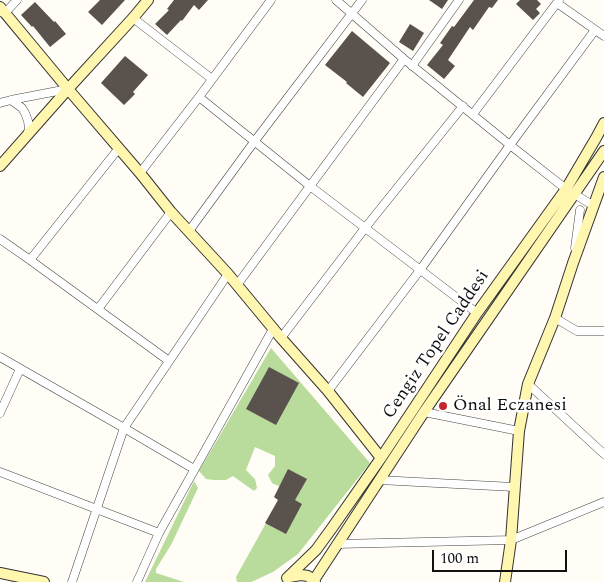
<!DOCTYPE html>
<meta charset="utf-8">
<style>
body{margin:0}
#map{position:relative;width:604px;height:582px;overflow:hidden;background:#fffdf5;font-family:Spectral,serif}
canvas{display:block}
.scale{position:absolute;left:432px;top:550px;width:135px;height:22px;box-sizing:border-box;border:2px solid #111;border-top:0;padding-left:6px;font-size:15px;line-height:18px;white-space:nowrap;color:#111;-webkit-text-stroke:4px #fff;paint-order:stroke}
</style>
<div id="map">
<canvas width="604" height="582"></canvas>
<div class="scale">100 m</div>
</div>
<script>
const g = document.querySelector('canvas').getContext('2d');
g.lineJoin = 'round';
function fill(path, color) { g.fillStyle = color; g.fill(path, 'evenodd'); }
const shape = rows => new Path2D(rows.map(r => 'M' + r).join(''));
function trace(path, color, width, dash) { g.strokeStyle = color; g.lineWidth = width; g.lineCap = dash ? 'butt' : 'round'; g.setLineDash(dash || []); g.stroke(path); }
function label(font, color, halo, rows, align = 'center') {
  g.font = font + ' Spectral,serif'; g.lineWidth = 5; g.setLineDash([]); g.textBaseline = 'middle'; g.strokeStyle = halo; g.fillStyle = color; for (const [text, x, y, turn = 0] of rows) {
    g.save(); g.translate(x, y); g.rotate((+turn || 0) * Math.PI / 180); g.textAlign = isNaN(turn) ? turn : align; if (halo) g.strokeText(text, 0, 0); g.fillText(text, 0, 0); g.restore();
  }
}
const forest = shape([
 [271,348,370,463,298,554,273,572,251,582,237,582,236,577,285,489,272,483,268,475,275,466,275,456,255,447,246,470,255,479,257,488,254,491,233,476,226,480,214,480,206,479,199,471],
 [194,481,198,488,171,545,156,569,156,573,184,582,145,582]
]);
const building = shape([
 [100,0,125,0,102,25,88,12],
 [174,0,208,0,199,10,194,5,182,21,181,20,167,35,155,24,169,10,167,9],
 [429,0,448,0,442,9],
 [474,0,498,0,492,8,489,7,473,30,470,27,448,60,455,66,444,79,427,65,443,45,440,43,452,26,454,27],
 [520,0,537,0,541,4,536,9,540,13,533,20,516,4],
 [35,2,54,22,55,21,66,34,50,47,33,26,32,27,21,15],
 [410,24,424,33,413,51,399,42],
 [352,31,390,63,363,97,346,83,347,82,325,65],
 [125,56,148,75,133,92,135,94,124,105,101,83],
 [269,367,299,383,276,425,246,409],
 [288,469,307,479,295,500,302,504,286,534,265,523,278,500,274,497]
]);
const street = shape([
 [336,0,404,59,510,145,566,189,594,206],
 [557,3,604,36],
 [0,12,5,13,17,0],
 [133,18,212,79],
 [412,66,459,0],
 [199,97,310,186,477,313],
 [11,100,22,108,25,113,28,121,29,129,27,135],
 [0,103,11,100,68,89],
 [473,114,559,0],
 [140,173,199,97,271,0],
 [189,231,254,142,362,0],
 [0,239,30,260,169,361],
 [575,248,580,210],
 [30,260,119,148],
 [237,285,404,59],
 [98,309,171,212],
 [555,318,577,331,604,331],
 [281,338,365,228,463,106],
 [0,357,124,428,194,469],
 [528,384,604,454],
 [328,391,420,270,510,145,595,30],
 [424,412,519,431],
 [0,413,20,369],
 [0,472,159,533],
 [379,480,514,487],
 [337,544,511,540,604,502],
 [72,582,124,428,228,274],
 [137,582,159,533,273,329]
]);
const secondary = shape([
 [0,7,68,89,140,173,171,212,228,274,281,338,328,391,381,458],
 [0,166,68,89,133,18,148,0],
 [0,573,44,582],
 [289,577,301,575,308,576,315,582],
 [287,578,316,550,332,528,381,458,477,313,566,189,596,138,604,123],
 [314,580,424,412,604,151],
 [505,582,511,540,519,431,528,384,555,318,573,263,604,177]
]);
const markers = [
 [443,406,5,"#c4262e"]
];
const streetNames = [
 ["Cengiz Topel Caddesi",437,345,-56]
];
const poiNames = [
 ["Önal Eczanesi",453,406]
];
fill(forest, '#b9dc9c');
fill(building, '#5a524d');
trace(street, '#444', 9);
trace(secondary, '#333', 12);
trace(street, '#fff', 8);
trace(secondary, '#fff6b0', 10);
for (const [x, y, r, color] of markers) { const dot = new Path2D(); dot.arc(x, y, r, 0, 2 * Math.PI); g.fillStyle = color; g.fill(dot); trace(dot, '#fff', 2); }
label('18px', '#111', '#fff', streetNames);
label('18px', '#111', '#fff', poiNames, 'left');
</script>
